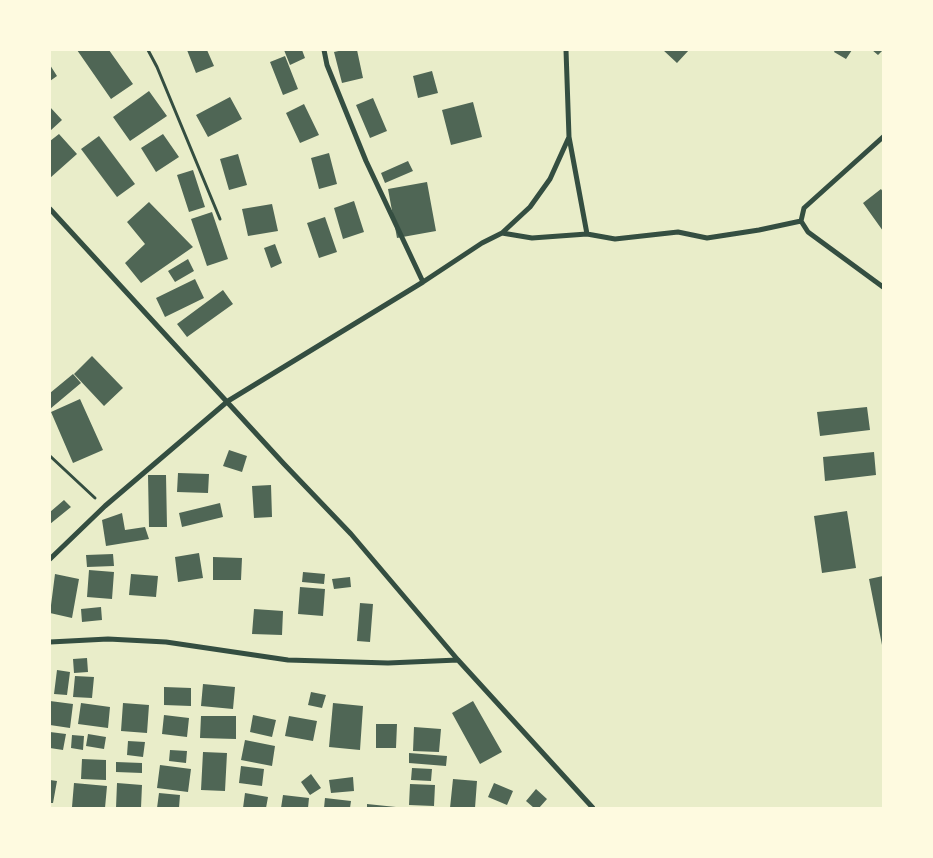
<!DOCTYPE html>
<style>
body{margin:0}
#map{position:relative;width:933px;height:858px;overflow:hidden;background:#e9edc9;font-family:Spectral,serif}
canvas{display:block}
.frame{position:absolute;inset:0;border:51px solid #fefae0;pointer-events:none}
</style>
<div id="map">
<canvas width="933" height="858"></canvas>
<div class="frame"></div>
</div>
<script>
const g = document.querySelector('canvas').getContext('2d');
g.lineJoin = 'round';
function fill(path, color) { g.fillStyle = color; g.fill(path, 'evenodd'); }
const shape = rows => new Path2D(rows.map(r => 'M' + r).join(''));
function trace(path, color, width, dash) { g.strokeStyle = color; g.lineWidth = width; g.lineCap = dash ? 'butt' : 'round'; g.setLineDash(dash || []); g.stroke(path); }
const building = shape([
 [77,50,109,50,133,84,111,99],
 [187,50,207,50,214,66,196,73],
 [284,50,302,50,305,58,290,65],
 [343,50,357,50,363,78,342,83,334,52],
 [663,50,689,50,677,63],
 [835,50,852,50,846,59,834,52],
 [872,50,883,50,878,55],
 [285,56,298,89,283,95,270,62],
 [50,65,57,76,50,81],
 [432,71,438,93,418,98,413,76],
 [149,91,167,116,130,141,113,117],
 [230,97,242,119,208,137,196,115],
 [373,98,387,131,370,138,356,105],
 [473,102,482,137,451,145,442,110],
 [304,104,319,135,300,143,286,113],
 [50,107,62,120,50,131],
 [59,134,77,154,50,178,50,141],
 [163,134,179,157,156,172,141,148],
 [99,136,135,184,117,197,81,149],
 [329,153,337,184,319,189,311,158],
 [238,154,247,185,229,190,220,159],
 [408,161,413,171,385,183,381,173],
 [193,170,205,207,189,212,177,175],
 [427,182,436,231,397,238,388,189],
 [881,189,883,192,883,231,863,203],
 [354,201,364,232,343,239,334,208],
 [149,202,193,247,141,283,125,263,145,244,127,222],
 [272,204,278,231,248,236,242,209],
 [212,212,228,259,207,266,191,219],
 [325,217,337,252,319,258,307,223],
 [275,244,282,263,271,268,264,248],
 [188,259,194,271,175,282,168,271],
 [195,279,204,298,165,317,156,298],
 [223,290,233,304,187,337,177,324],
 [92,356,123,388,104,406,74,374],
 [73,374,81,383,50,409,50,393],
 [80,399,103,450,73,463,51,412],
 [867,407,870,430,820,436,817,412],
 [229,450,247,456,242,472,223,466],
 [874,452,876,475,825,481,823,457],
 [178,473,209,474,208,493,177,492],
 [148,475,166,475,167,527,149,527],
 [271,485,272,517,254,518,252,486],
 [64,500,71,507,50,524,50,512],
 [220,503,223,517,182,527,179,513],
 [847,511,856,568,822,573,814,516],
 [122,513,125,530,145,527,149,539,106,546,102,520],
 [199,553,203,578,178,582,175,557],
 [113,554,114,566,87,567,86,555],
 [213,557,242,558,241,580,213,580],
 [89,570,114,572,112,599,87,597],
 [303,572,325,574,324,584,302,582],
 [55,574,79,579,72,618,50,613],
 [131,574,158,576,156,597,129,595],
 [883,576,883,645,882,645,869,579],
 [350,577,351,587,334,589,332,579],
 [300,587,325,589,323,616,298,614],
 [360,603,373,604,370,642,357,641],
 [101,607,102,620,82,622,81,609],
 [254,609,283,611,282,635,252,634],
 [87,658,88,672,74,673,73,659],
 [57,670,70,672,67,695,54,694],
 [75,676,94,677,92,698,73,697],
 [203,684,235,687,233,709,201,706],
 [164,687,191,688,191,706,164,705],
 [311,692,326,695,322,708,308,705],
 [50,701,73,704,70,728,50,725],
 [473,701,502,752,480,764,452,713],
 [81,703,110,707,108,728,78,724],
 [123,703,149,705,147,733,121,731],
 [333,703,363,706,360,750,329,747],
 [164,715,189,718,187,737,162,734],
 [253,715,276,720,272,737,250,732],
 [201,716,236,716,236,739,200,738],
 [289,716,317,721,313,741,285,736],
 [376,724,397,724,396,748,376,748],
 [414,727,441,729,439,752,413,751],
 [50,732,66,734,63,750,50,748],
 [88,734,106,737,104,749,86,746],
 [72,735,84,736,83,750,71,748],
 [245,740,275,746,272,766,241,760],
 [128,741,145,742,143,757,127,755],
 [170,750,187,751,186,763,169,761],
 [203,752,227,753,225,791,201,790],
 [409,753,447,756,446,766,409,763],
 [82,759,106,760,106,780,81,779],
 [116,762,142,763,142,773,116,772],
 [160,765,191,769,188,792,157,788],
 [241,766,264,769,262,786,239,783],
 [412,768,432,769,431,781,411,780],
 [311,774,321,788,310,795,301,782],
 [353,777,354,791,331,793,329,780],
 [453,779,477,781,475,808,450,808],
 [50,780,57,781,53,803,50,803],
 [74,783,107,786,105,808,72,807],
 [117,783,142,785,141,808,116,808],
 [494,783,513,791,507,805,488,797],
 [410,784,435,785,434,806,409,805],
 [536,789,547,799,539,808,534,808,526,801],
 [159,793,180,795,179,808,157,808],
 [245,793,268,797,266,808,243,808],
 [283,795,309,798,308,808,281,808],
 [325,798,351,801,350,808,324,808],
 [367,804,396,807,396,808,367,808]
]);
const path = shape([
 [148,50,157,67,220,219],
 [50,456,95,498]
]);
const minor = shape([
 [569,137,587,234],
 [883,137,804,208,801,221,808,232,883,287],
 [50,209,284,464,351,534,458,660,593,808],
 [502,233,532,238,587,234,615,239,678,232,707,238,759,230,801,221],
 [423,282,482,243,502,233,530,207,550,179,569,137,566,50],
 [50,559,105,506,228,401,423,282,366,161,327,65,324,50],
 [50,642,108,639,166,642,288,660,388,663,458,660]
]);
fill(building, '#4f6655');
trace(path, '#344e41', 3);
trace(minor, '#344e41', 5);
</script>
